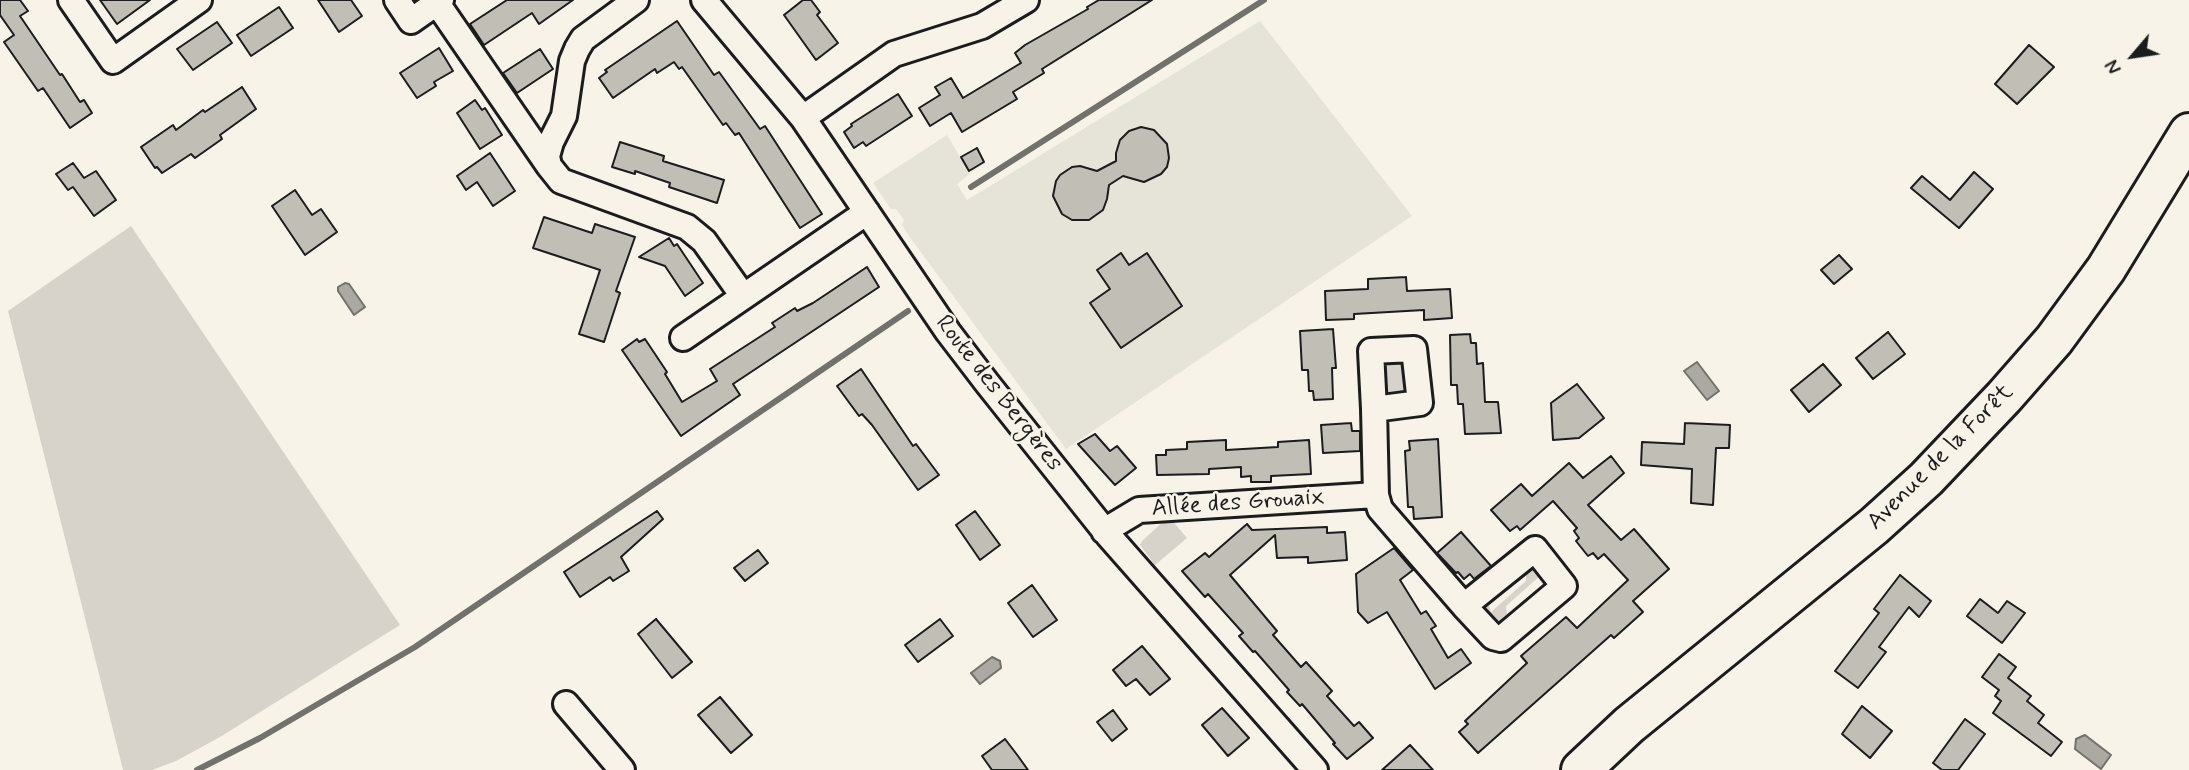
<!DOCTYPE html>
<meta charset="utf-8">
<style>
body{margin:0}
#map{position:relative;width:2189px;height:770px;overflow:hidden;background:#f7f3e8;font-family:Mynerve,sans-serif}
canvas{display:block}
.north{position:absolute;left:2098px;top:21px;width:70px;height:70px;-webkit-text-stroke:5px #f7f3e8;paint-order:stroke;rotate:241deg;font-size:19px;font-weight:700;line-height:28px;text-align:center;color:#1c1c1c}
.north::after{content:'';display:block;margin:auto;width:24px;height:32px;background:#1c1c1c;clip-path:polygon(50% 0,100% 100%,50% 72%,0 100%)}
</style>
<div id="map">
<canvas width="2189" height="770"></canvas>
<div class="north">N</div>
</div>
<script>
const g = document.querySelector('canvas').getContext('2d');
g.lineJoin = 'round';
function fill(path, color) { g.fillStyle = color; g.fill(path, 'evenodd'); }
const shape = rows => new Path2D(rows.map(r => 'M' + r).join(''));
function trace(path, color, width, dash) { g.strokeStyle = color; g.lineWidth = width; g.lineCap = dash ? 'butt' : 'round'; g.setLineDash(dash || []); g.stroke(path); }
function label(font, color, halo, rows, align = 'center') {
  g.font = font + ' Mynerve,sans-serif'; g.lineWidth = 5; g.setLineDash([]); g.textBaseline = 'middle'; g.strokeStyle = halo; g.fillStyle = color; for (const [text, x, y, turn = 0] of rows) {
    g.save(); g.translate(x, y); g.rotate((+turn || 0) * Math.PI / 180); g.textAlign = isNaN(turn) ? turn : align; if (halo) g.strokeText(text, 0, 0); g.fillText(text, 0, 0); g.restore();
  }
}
const built = shape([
 [1260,21,1412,216,1066,449,909,236,902,225,904,220,896,209,891,209,873,183,947,135,970,174,957,184,967,200]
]);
const green = shape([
 [131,226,400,625,220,737,176,761,152,770,123,770,8,311],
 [1403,355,1410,393,1386,397,1379,361],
 [1170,518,1187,538,1155,565,1140,545,1142,541,1166,519],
 [1528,564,1538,568,1548,580,1548,586,1544,589,1541,575,1506,606,1508,622,1500,628,1494,629,1480,613,1480,606,1488,601,1491,612,1526,581,1526,567]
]);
const water = shape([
 [345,283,349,284,365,307,354,315,338,291,338,287,345,283],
 [1697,362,1719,391,1707,400,1684,371,1697,362],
 [992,657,1000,661,1001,668,980,684,971,673,992,657],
 [2085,735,2111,755,2101,769,2075,749,2076,739,2085,735]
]);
const stream = shape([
 [971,187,1264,0],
 [197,770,260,738,415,647,908,311]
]);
const building = shape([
 [0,0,20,0,28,11,20,16,60,75,62,74,80,102,84,100,92,113,70,128,43,88,38,91,4,42,14,35,0,15,0,0],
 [100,0,150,0,117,24,100,0],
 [318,0,351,0,362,16,339,32,318,0],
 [507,0,573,0,539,24,532,13,484,45,470,24,507,0],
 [803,0,811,0,820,12,817,15,838,43,816,60,784,15,803,0],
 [1099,0,1152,0,1042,69,1044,73,1013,92,1017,99,962,132,951,113,930,126,919,108,940,95,935,87,951,78,963,98,1021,63,1015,53,1025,45,1088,9,1087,7,1099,0],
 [279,7,293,28,251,56,237,35,279,7],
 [677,21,714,75,719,72,760,129,765,126,822,214,800,228,739,133,735,135,726,123,723,125,682,67,679,69,674,62,657,73,655,69,613,98,599,78,607,72,605,70,677,21],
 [217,22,232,43,193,70,177,49,217,22],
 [2029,45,2054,67,2017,104,1995,84,2029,45],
 [439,48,453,71,434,82,436,86,417,98,400,73,439,48],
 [540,49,553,69,517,93,503,73,540,49],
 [242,87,256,109,220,135,222,139,195,158,191,154,162,173,157,167,155,168,141,147,173,125,176,130,203,110,205,112,242,87],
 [898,94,912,116,866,146,863,142,854,148,844,132,852,126,851,124,898,94],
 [475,100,482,110,485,108,502,135,480,149,457,113,475,100],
 [1141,127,1154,130,1167,144,1169,158,1167,167,1161,174,1144,182,1123,176,1109,185,1107,199,1103,210,1089,220,1072,220,1062,214,1053,196,1056,181,1060,175,1072,167,1080,166,1097,171,1116,161,1116,153,1120,140,1129,131,1141,127],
 [620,142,664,156,663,161,724,180,717,203,669,187,670,183,635,171,635,174,612,167,620,142],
 [977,148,984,162,969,171,961,157,977,148],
 [490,153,515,191,493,206,477,182,466,190,457,176,490,153],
 [73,163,84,178,96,171,116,200,94,216,73,187,68,190,56,174,73,163],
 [1974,172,1993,189,1959,228,1911,188,1922,176,1950,200,1974,172],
 [295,190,312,215,321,209,337,232,305,255,272,206,295,190],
 [544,217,592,233,595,224,635,237,616,291,620,293,604,342,579,334,600,270,533,248,544,217],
 [669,238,674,246,677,244,703,283,685,296,665,266,639,257,669,238],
 [1121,253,1129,265,1147,253,1182,306,1121,348,1090,303,1110,289,1097,270,1121,253],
 [1839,255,1852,269,1834,284,1821,270,1839,255],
 [867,267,879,287,733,384,740,395,681,436,622,350,637,339,639,342,645,339,667,372,665,374,682,402,717,381,710,369,775,327,772,323,795,308,797,311,813,303,867,267],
 [1406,277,1407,291,1450,289,1452,318,1424,320,1424,310,1354,314,1354,319,1326,320,1325,291,1368,289,1368,279,1406,277],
 [1333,329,1336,368,1332,368,1333,399,1314,400,1313,391,1309,391,1308,370,1302,370,1300,331,1333,329],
 [1888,332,1905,354,1873,379,1856,358,1888,332],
 [1470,334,1471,343,1476,343,1477,364,1483,363,1485,402,1498,402,1501,433,1465,434,1463,404,1458,404,1457,385,1451,385,1450,335,1470,334],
 [1823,364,1841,385,1809,412,1791,390,1823,364],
 [861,369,913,446,916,444,939,475,918,490,872,425,862,414,859,416,837,386,861,369],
 [1577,384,1604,418,1579,438,1553,440,1551,403,1577,384],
 [1351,423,1352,431,1360,431,1360,451,1323,453,1321,425,1351,423],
 [1685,423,1730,425,1729,448,1716,448,1713,505,1691,503,1692,469,1641,465,1642,442,1684,444,1685,423],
 [1095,434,1110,451,1117,446,1136,468,1115,485,1078,444,1095,434],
 [1438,439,1442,517,1414,519,1413,507,1408,507,1405,451,1410,450,1409,441,1438,439],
 [1226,440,1226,450,1278,447,1278,442,1309,440,1311,474,1271,476,1271,482,1251,482,1251,476,1241,477,1241,467,1209,469,1209,474,1157,475,1156,455,1166,455,1166,450,1187,449,1187,442,1226,440],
 [1611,456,1624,473,1588,505,1621,540,1634,529,1669,569,1633,601,1643,612,1614,638,1611,635,1478,753,1459,732,1468,724,1465,721,1527,663,1521,656,1566,617,1577,628,1628,580,1604,554,1598,559,1593,553,1588,556,1576,541,1579,538,1574,531,1577,528,1553,501,1520,530,1517,526,1510,531,1491,510,1521,484,1532,496,1569,463,1583,478,1611,456],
 [657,511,663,519,621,557,629,571,613,581,610,577,580,597,564,572,657,511],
 [975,511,1000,545,980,560,956,525,975,511],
 [1247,524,1252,530,1327,527,1327,533,1345,532,1347,560,1308,563,1308,557,1277,558,1275,535,1230,575,1277,631,1273,635,1301,667,1306,662,1332,691,1327,696,1354,726,1359,722,1373,738,1347,759,1333,744,1335,743,1302,704,1300,706,1287,692,1289,690,1255,651,1253,652,1239,636,1243,633,1208,594,1205,597,1182,571,1205,553,1209,557,1247,524],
 [1461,532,1491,566,1474,579,1470,574,1464,579,1458,572,1456,573,1437,553,1461,532],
 [1394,548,1413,570,1400,580,1421,614,1426,611,1436,626,1431,629,1448,658,1461,649,1471,663,1435,689,1387,612,1368,623,1358,612,1356,574,1394,548],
 [758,550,768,563,745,581,734,568,758,550],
 [1900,575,1931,601,1919,617,1909,607,1879,647,1886,652,1858,688,1835,671,1879,613,1874,609,1900,575],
 [1032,585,1057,620,1033,637,1008,603,1032,585],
 [1980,599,1998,613,2007,601,2025,613,2002,643,1967,616,1980,599],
 [656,619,692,662,672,678,638,634,656,619],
 [940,619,953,636,918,662,905,645,940,619],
 [1142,646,1170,679,1150,695,1136,679,1126,686,1113,670,1142,646],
 [1999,654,2016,667,2008,678,2031,696,2027,701,2044,715,2038,723,2062,742,2051,756,1993,713,2001,701,1995,696,1999,690,1982,677,1999,654],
 [720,697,752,735,731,753,698,715,720,697],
 [1862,706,1892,731,1870,758,1842,734,1862,706],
 [1222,708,1249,738,1228,756,1202,725,1222,708],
 [1113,710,1127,729,1112,741,1097,722,1113,710],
 [1965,719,1985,734,1958,770,1942,770,1933,763,1965,719],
 [1005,739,1018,756,1028,770,992,770,982,756,1005,739],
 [1410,745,1433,770,1382,770,1410,745]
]);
const minor = shape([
 [71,0,113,61,199,0],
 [397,0,411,21,441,0],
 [636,0,583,39,577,49,572,61,564,116,551,142,547,156,549,166,561,181,687,227,704,241,743,296],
 [704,0,803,118,948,332,987,383,1108,535,1315,770],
 [437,3,549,166],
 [803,118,894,54,982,26,1026,0],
 [683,338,867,212],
 [1374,409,1371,351,1414,349,1420,403,1374,409,1376,495],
 [1104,531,1139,510,1376,495,1380,509,1464,606,1535,549,1564,586,1501,639,1493,637,1464,606],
 [566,704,622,770]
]);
const primary = shape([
 [1581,770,1629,725,1874,526,1926,479,2004,397,2054,340,2106,269,2189,133]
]);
const streetNames = [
 ["Route des Bergères",998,394,52],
 ["Avenue de la Forêt",1941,458,-45],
 ["Allée des Grouaix",1238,504,-4]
];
fill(built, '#e6e3d9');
fill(green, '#d7d3cb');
fill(water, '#aca9a2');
trace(water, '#72716c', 2);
trace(stream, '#72716c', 6);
fill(building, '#c0beb5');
trace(building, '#1c1c1c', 2);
trace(minor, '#1c1c1c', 30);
trace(primary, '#1c1c1c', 44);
trace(minor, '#f7f3e8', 24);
trace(primary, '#f7f3e8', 38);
label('24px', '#1c1c1c', '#f7f3e8', streetNames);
</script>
